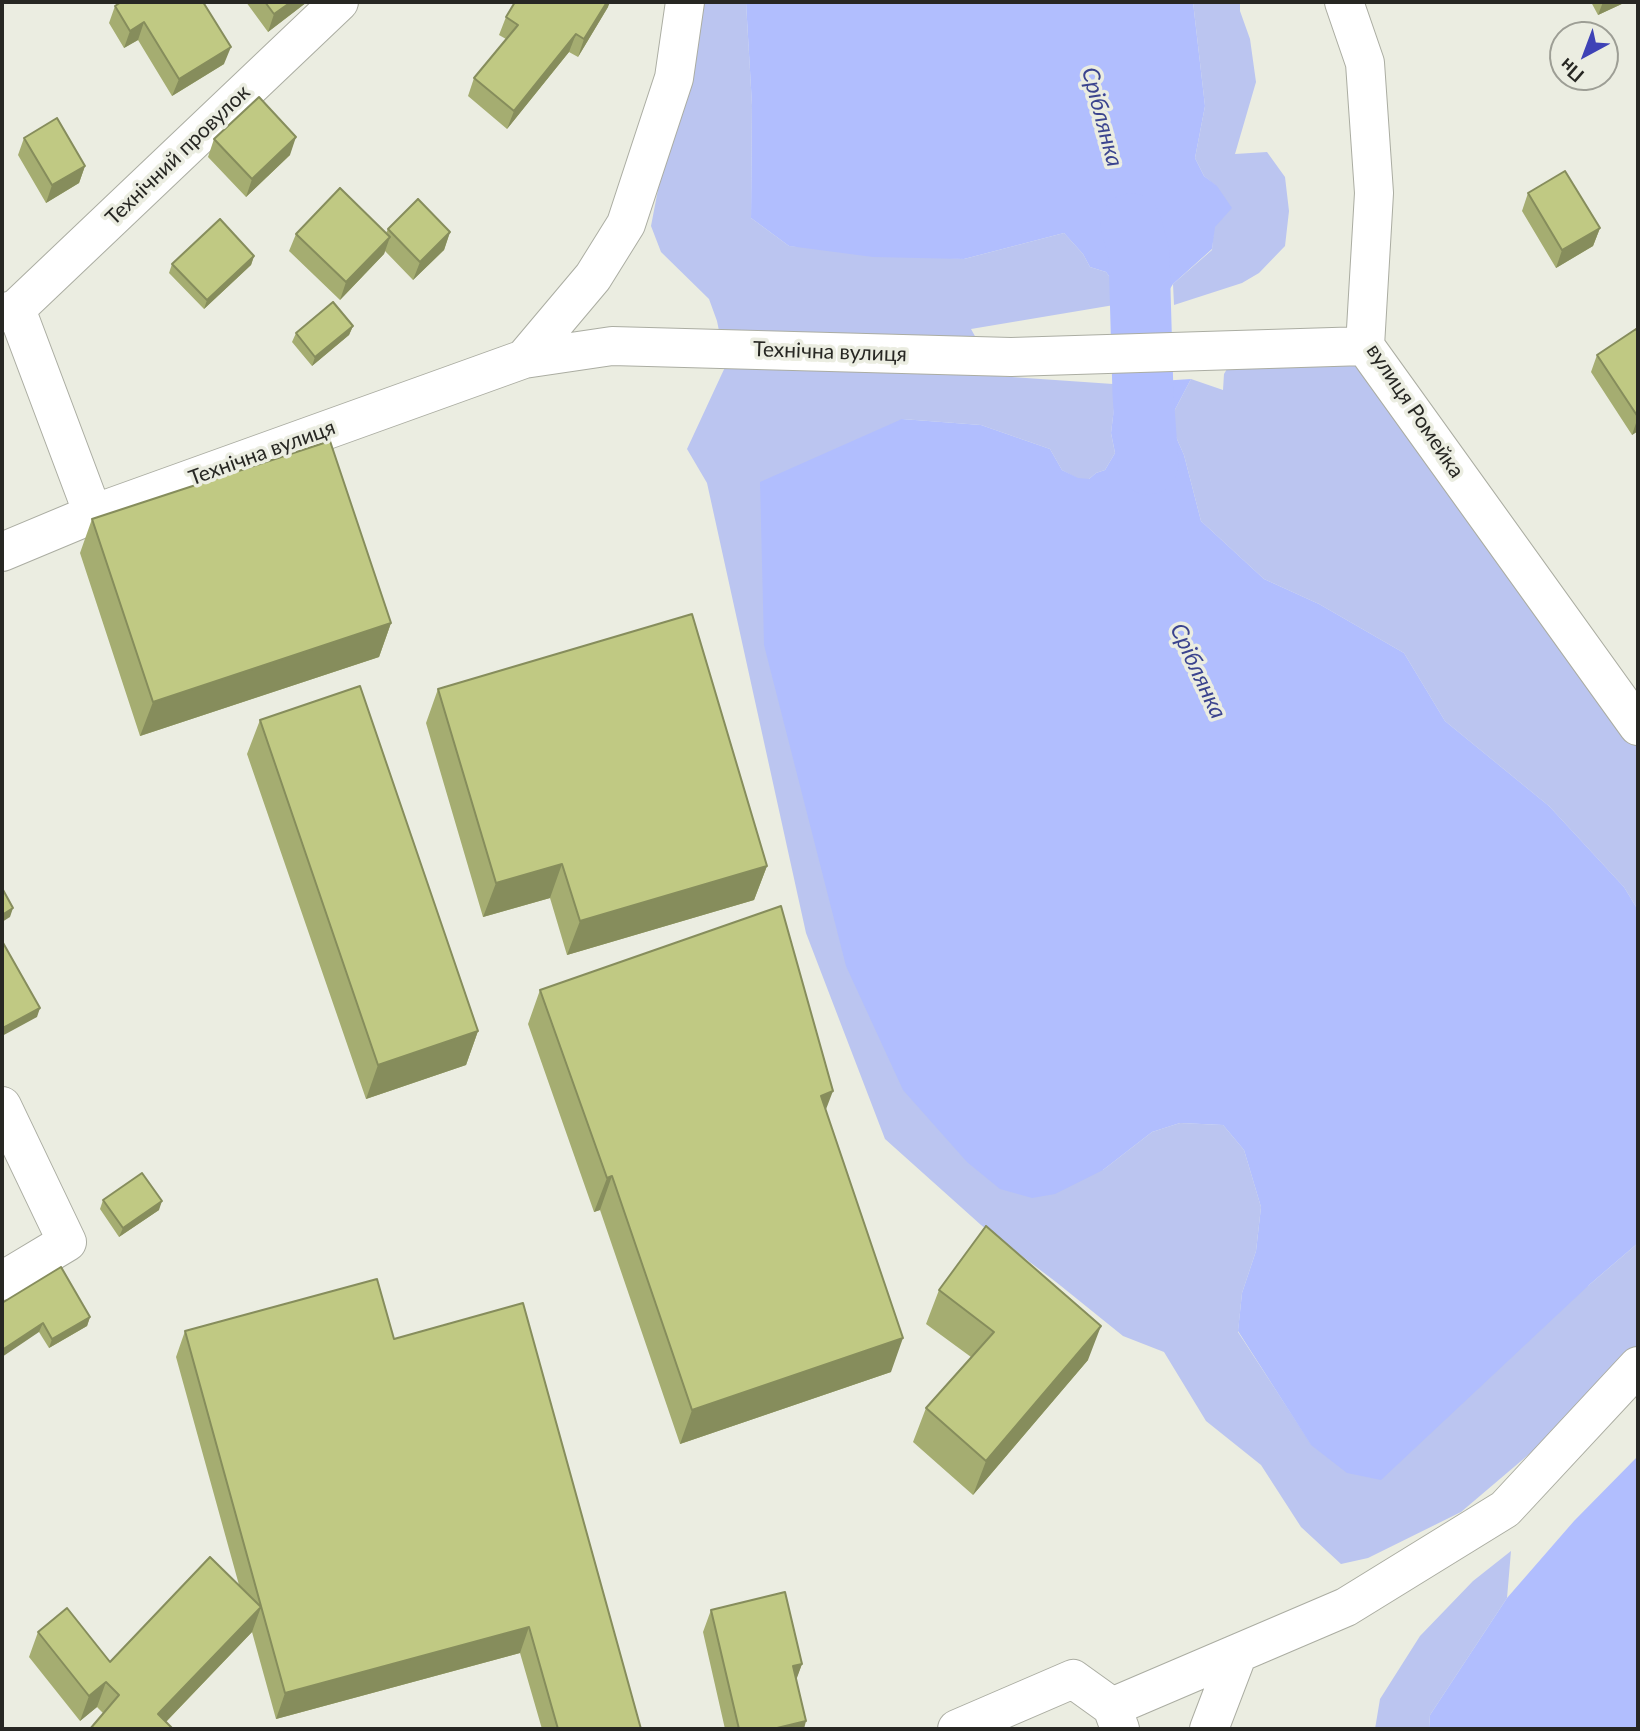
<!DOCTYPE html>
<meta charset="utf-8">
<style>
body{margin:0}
#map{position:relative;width:1640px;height:1731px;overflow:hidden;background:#ebede1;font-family:Lato,sans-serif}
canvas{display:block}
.frame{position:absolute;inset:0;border:4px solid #272723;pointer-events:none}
.north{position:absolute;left:1549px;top:21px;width:70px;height:70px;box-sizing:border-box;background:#ebede1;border:2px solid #9d9e95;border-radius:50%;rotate:221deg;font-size:19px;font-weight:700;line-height:28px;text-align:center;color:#272723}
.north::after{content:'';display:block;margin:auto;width:24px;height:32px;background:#3e42b6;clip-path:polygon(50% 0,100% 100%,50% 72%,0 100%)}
</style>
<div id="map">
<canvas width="1640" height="1731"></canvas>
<div class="frame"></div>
<div class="north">Пн</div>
</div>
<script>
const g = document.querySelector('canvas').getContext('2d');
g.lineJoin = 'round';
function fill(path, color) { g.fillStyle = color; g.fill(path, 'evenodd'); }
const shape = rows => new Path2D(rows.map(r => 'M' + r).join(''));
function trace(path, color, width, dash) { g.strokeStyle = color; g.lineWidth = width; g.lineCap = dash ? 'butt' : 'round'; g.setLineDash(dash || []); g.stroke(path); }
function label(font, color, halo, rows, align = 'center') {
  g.font = font + ' Lato,sans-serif'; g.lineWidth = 7; g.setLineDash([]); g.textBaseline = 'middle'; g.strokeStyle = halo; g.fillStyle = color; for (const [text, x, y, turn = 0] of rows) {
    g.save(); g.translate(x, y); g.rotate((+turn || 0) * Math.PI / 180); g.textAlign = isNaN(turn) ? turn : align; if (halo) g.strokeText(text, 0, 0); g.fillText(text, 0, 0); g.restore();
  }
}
const green = shape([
 [694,2,746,2,752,105,751,218,789,246,964,259,1064,233,1083,254,1090,267,1106,272,1117,287,1114,305,971,329,997,376,1113,384,1115,400,1111,433,1115,453,1105,470,1096,473,1089,479,1078,479,1062,470,1050,449,981,425,902,419,1103,1170,1152,1132,1180,1123,1223,1125,1244,1150,1261,1207,1256,1251,1242,1293,1238,1332,1311,1444,1589,1285,1638,1243,1638,1348,1534,1450,1461,1512,1368,1558,1341,1564,1301,1527,1261,1465,1206,1421,1164,1352,1123,1336,1056,1282,981,1225,885,1139,806,933,707,483,687,449,726,365,717,321,709,299,661,252,651,226],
 [1193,2,1240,2,1240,11,1250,39,1256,82,1235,154,1267,152,1285,177,1289,211,1285,246,1259,273,1242,283,1174,305,1173,284,1212,250,1217,187,1204,176,1195,158,1205,106],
 [1234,357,1361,357,1638,749,1638,910,1624,887,1549,806,1445,721,1404,653,1319,604,1264,579,1201,521,1184,455,1169,421,1191,379,1223,390,1224,374],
 [1511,1551,1507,1598,1430,1715,1429,1729,1375,1729,1380,1699,1420,1636,1473,1581]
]);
const water = shape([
 [746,2,1193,2,1205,106,1195,158,1204,176,1217,186,1232,208,1215,227,1212,249,1173,284,1157,310,1114,305,1117,287,1106,272,1090,267,1083,254,1064,233,964,259,873,257,789,246,751,218,752,105],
 [1191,379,1169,421,1184,455,1201,521,1264,579,1319,604,1404,653,1445,721,1549,806,1624,887,1638,910,1638,1243,1589,1285,1381,1480,1347,1473,1311,1445,1238,1331,1242,1293,1256,1251,1261,1207,1244,1150,1223,1125,1180,1123,1152,1132,1103,1170,1055,1194,1032,1198,1000,1189,967,1162,903,1090,846,966,764,645,760,482,902,419,981,425,1050,449,1062,470,1078,478,1089,479,1096,473,1105,470,1115,453,1111,433,1115,400,1113,384],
 [1638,1456,1638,1729,1429,1729,1430,1715,1507,1598,1574,1521]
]);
const river = shape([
 [1131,224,1139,254,1143,394,1148,464]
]);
const minor = shape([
 [1344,2,1365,63,1374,193,1365,346,1638,726],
 [16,309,93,514],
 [2,313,16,309,339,2],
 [524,359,593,277,626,224,674,78,685,2],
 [2,552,93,514,524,359,612,346,1011,357,1365,346],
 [2,1106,67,1242,2,1281],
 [1112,1707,1346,1607,1505,1509,1638,1366],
 [957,1729,1073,1679,1112,1707,1120,1729],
 [1209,1729,1238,1653]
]);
const wall = shape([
 [246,2,307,2,268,32],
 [1591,2,1626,2,1598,15],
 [115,6,224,64,172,96,138,40,124,48,109,23],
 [608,7,578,57,569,52,507,129,468,96,474,78,506,39,499,35,506,17],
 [24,138,85,166,79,183,46,203,18,155],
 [214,139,290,155,246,197,208,157],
 [1528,193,1600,228,1593,246,1556,268,1522,211],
 [388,229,450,232,444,250,413,280,385,251,384,254,340,300,289,251,296,234,386,233],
 [254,256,251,265,204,309,169,273,172,264],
 [353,326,349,335,312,366,292,342,296,333],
 [1636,329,1638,431,1632,435,1591,372,1597,355],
 [92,519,391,623,379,657,140,736,80,553],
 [438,689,767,866,754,900,567,955,550,898,483,917,426,723],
 [260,720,478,1031,466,1065,366,1099,247,754],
 [540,990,826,1110,891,1372,680,1444,600,1210,594,1212,528,1024],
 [103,1200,159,1210,119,1237,100,1209],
 [939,1290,1088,1360,973,1495,913,1442,926,1408,971,1357,926,1324],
 [2,1303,90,1317,87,1326,49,1348,39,1332],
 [185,1331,394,1339,641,1729,542,1729,520,1653,276,1719,252,1632,166,1722,103,1713,97,1707,80,1721,29,1657,38,1632,110,1662,239,1585,176,1357],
 [711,1610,802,1664,796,1679,804,1729,725,1729,703,1632]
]);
const shadedWall = shape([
 [291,2,307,2,268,32,274,14],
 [607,2,610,2,608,7,578,57,584,39],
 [1603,2,1626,2,1598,15],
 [144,22,138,40,124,48,130,31],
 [576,34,569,52,507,129,514,111],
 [231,47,224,64,172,96,179,79],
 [296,137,290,155,246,197,252,179],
 [85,166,79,183,46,203,52,185],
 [1600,228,1593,246,1556,268,1562,250],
 [450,232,444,250,413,280,420,262],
 [390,237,384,254,340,300,346,282],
 [254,256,251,265,204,309,207,300],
 [353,326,349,335,312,366,315,357],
 [1638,417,1638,431,1632,435],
 [391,623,379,657,140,736,153,702],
 [562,864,550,898,483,917,496,883],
 [767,866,754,900,567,955,580,921],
 [13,908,10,917,2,922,2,915],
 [40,1008,37,1017,2,1036,3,1028],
 [478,1031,466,1065,366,1099,378,1065],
 [833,1091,820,1125,821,1096],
 [612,1176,600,1210,594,1212,607,1178],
 [162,1201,159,1210,119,1237,123,1228],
 [90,1317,87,1326,49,1348,52,1339],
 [43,1323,39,1332,2,1357,2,1350],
 [1101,1326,1088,1360,973,1495,986,1461],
 [903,1338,891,1372,680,1444,692,1410],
 [261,1607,252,1632,159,1729,158,1714],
 [529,1627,520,1653,276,1719,285,1693],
 [802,1664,794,1686,793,1666],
 [106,1682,97,1707,80,1721,89,1696],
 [806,1721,804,1729,773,1729]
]);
const building = shape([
 [121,2,203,2,231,47,179,79,144,22,130,31,115,6,121,2],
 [265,2,291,2,274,14,265,2],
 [515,2,607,2,584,39,576,34,514,111,474,78,518,25,506,17,515,2],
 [259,97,296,137,252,179,214,139,259,97],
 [57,118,85,166,52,185,24,138,57,118],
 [1565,171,1600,228,1562,250,1528,193,1565,171],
 [340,188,390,237,346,282,296,234,340,188],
 [418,199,450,232,420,262,388,229,418,199],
 [220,219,254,256,207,300,172,264,220,219],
 [333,302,353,326,315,357,296,333,333,302],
 [1636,329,1638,333,1638,417,1597,355,1636,329],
 [330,441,391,623,153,702,92,519,330,441],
 [692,614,767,866,580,921,562,864,496,883,438,689,692,614],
 [360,686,478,1031,378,1065,260,720,360,686],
 [2,888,13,908,2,915,2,888],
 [781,906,833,1091,821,1096,903,1338,692,1410,612,1176,607,1178,540,990,781,906],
 [2,941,40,1008,3,1028,2,1026,2,941],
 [142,1173,162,1201,123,1228,103,1200,142,1173],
 [986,1226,1101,1326,986,1461,926,1408,994,1332,939,1290,986,1226],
 [61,1267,90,1317,52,1339,43,1323,2,1350,2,1303,61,1267],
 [377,1279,394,1339,523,1303,641,1729,558,1729,529,1627,285,1693,185,1331,377,1279],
 [210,1557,261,1607,158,1714,173,1729,90,1729,119,1695,106,1682,89,1696,38,1632,67,1608,110,1662,210,1557],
 [785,1592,802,1664,793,1666,806,1721,773,1729,739,1729,711,1610,785,1592]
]);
const streetNames = [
 ["Технічний провулок",178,155,-44],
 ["Технічна вулиця",830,352,2],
 ["вулиця Ромейка",1415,411,56],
 ["Технічна вулиця",262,453,-20]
];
const waterNames = [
 ["Сріблянка",1102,117,75],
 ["Сріблянка",1198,671,65]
];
fill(green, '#bbc5f0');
fill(water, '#b1befe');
trace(river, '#b1befe', 61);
trace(minor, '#abada2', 40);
trace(minor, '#fff', 38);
fill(wall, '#a5ad71');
fill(shadedWall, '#868d5c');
fill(building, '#c0c983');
trace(building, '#868d5c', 2);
label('21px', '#272723', '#ebede1', streetNames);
label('italic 23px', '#3b448e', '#ebede1', waterNames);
</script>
